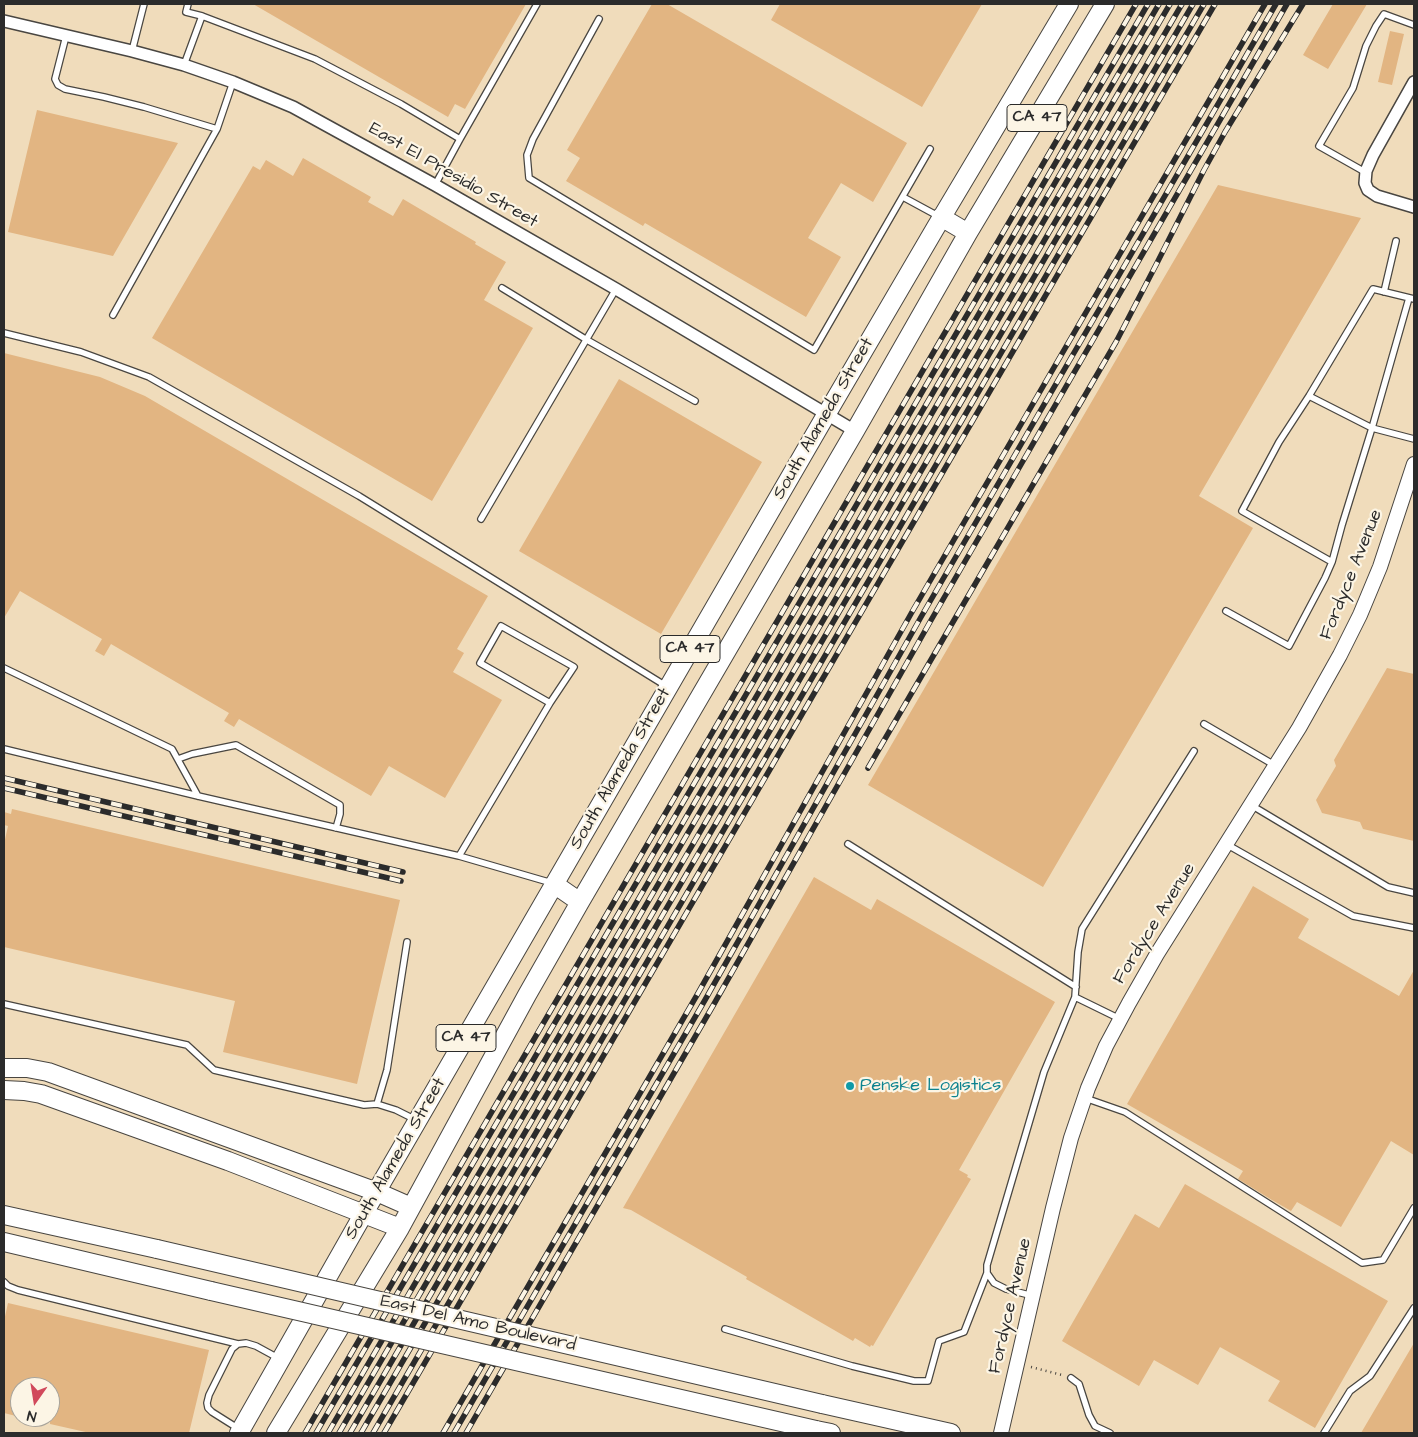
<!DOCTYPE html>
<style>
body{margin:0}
#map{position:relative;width:1418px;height:1437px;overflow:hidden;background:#f0dcbb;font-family:"Architects Daughter",sans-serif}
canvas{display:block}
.frame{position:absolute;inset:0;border:5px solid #2b2b2b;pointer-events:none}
.north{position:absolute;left:10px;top:1377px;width:50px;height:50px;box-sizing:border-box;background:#fcf5e5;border:1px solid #a8a49b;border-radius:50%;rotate:193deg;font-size:14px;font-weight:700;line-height:20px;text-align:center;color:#2b2b2b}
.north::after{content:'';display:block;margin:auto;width:18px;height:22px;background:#d1495b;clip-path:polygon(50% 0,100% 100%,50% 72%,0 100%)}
</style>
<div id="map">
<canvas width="1418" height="1437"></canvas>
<div class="frame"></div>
<div class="north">N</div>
</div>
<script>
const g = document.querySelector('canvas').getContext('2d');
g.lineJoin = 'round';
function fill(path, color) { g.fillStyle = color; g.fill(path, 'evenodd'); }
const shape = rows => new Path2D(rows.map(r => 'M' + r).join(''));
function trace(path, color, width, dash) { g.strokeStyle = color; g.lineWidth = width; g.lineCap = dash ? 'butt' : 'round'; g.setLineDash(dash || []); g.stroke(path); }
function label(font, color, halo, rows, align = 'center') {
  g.font = font + ' "Architects Daughter",sans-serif'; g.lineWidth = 4.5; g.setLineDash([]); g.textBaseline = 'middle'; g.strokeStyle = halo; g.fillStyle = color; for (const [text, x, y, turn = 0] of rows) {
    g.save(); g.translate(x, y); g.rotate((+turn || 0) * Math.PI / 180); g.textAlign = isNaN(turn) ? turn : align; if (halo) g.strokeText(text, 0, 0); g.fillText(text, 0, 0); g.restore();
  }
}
const building = shape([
 [253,4,526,4,465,109,455,104,448,117],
 [652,4,667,4,907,143,873,202,841,183,808,238,841,257,806,317,645,223,643,226,566,181,580,158,567,150],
 [780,4,982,4,922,107,771,20],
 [1333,4,1367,4,1328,69,1303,55],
 [1390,31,1404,34,1392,85,1378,82],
 [37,110,178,143,113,256,8,232],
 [303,158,371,197,368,202,393,216,403,199,476,242,475,244,506,262,484,300,533,328,432,501,152,338,253,166,260,170,266,160,293,176],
 [1218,185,1361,218,1199,496,1253,528,1043,887,868,785],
 [4,353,100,377,145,396,488,596,457,649,464,653,453,672,502,700,445,798,389,766,371,796,239,719,234,727,224,721,229,713,111,644,104,656,95,651,102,639,20,591,4,618],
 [619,379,762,462,661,634,519,551],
 [1387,668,1414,674,1414,841,1363,829,1360,822,1322,813,1316,800,1336,766,1334,760],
 [12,809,400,900,357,1084,223,1052,235,1001,4,947,4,844,8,826,4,825,4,812,11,814],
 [814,877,871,910,877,899,1055,1002,959,1170,968,1175,967,1177,971,1179,873,1346,871,1345,870,1347,855,1338,853,1341,746,1279,747,1277,631,1210,623,1208],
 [1253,886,1309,919,1298,938,1399,996,1414,970,1414,1155,1391,1141,1341,1227,1297,1202,1291,1211,1272,1200,1238,1179,1243,1171,1127,1104],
 [1185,1184,1388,1301,1315,1428,1268,1401,1280,1381,1220,1347,1198,1385,1154,1360,1139,1386,1062,1341,1135,1214,1159,1228],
 [8,1303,209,1350,189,1433,90,1433,50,1424,50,1387,20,1387,20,1417,4,1413,4,1321],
 [1414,1343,1414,1433,1361,1433]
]);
const path = shape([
 [1031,1367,1062,1375]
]);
const service = shape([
 [188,4,186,12,202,16],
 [599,19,533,139,527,155,529,178,814,350,930,149],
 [66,36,55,79,58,85,65,89,104,97,144,107,217,129],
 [132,51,144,4],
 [184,65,202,16,315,59,401,104,460,139],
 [1365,172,1319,146,1353,88,1366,46,1376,26,1384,14,1414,25],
 [435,185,460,139,537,4],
 [903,197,938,216],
 [502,288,587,340,695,401],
 [1384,292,1396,241],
 [1409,298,1372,428,1342,525,1332,562,1242,511,1279,442,1309,396,1373,289,1414,299],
 [113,315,217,129,233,82],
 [4,333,81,352,149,377,359,496,666,686],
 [1309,396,1372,428,1414,439],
 [481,519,616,289],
 [1226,611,1289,646,1325,578,1332,562],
 [4,668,172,749,198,796],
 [550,703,574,667,501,626,480,663,550,703,459,856,552,883],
 [1204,724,1276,766],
 [4,749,198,796,459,856],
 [178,759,192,754,236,745,340,805,340,814,336,828],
 [1251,805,1388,887,1414,893],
 [848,844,1076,987],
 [1226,844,1353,916,1414,928],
 [1075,997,1078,952,1082,929,1194,751],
 [4,1004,187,1045,214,1070,364,1105,377,1104,396,1110,416,1120],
 [1085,1098,1125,1112,1362,1263,1383,1260,1414,1208],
 [377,1104,387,1070,407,942],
 [4,1282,8,1286,18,1290,238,1344],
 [1033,1296,1006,1289,994,1283,987,1273,987,1265,1044,1072,1075,997,1120,1019],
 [725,1329,852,1366,914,1381,928,1381,939,1341,964,1332,987,1273],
 [1071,1378,1079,1384,1089,1415,1095,1426,1110,1433],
 [239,1429,212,1412,208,1408,207,1403,209,1395,232,1349,238,1344,246,1343,256,1346,278,1358],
 [1324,1433,1350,1391,1370,1376,1414,1308]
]);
const minor = shape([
 [4,21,132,51,184,65,233,82,293,107,435,185,616,289,855,431],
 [1414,82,1373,155,1366,171,1365,183,1368,190,1377,196,1414,207]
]);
const tertiary = shape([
 [1001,1433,1053,1208,1071,1138,1088,1088,1106,1046,1129,1003,1157,954,1299,728,1340,655,1360,615,1380,567,1414,464]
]);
const primary = shape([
 [941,217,968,233],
 [554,884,580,902],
 [4,1068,27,1068,48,1072,377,1192,411,1207],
 [4,1090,24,1091,41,1094,228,1161,400,1228],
 [4,1215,157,1249],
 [4,1242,211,1291],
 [822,1404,951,1433],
 [816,1430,831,1433],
 [239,1433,364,1213,826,415,936,227,1069,4],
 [276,1433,400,1228,527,995,580,902,855,431,968,233,1105,4]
]);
const rail = shape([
 [868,768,1116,342,1157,263,1204,170,1225,132,1303,4],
 [4,778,403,872],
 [4,788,401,881],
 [305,1433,1136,4],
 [316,1433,1148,4],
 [328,1433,1159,4],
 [339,1433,1170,4],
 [350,1433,1182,4],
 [361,1433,1193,4],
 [373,1433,1204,4],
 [384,1433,1215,4],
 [443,1433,697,995,912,612,1265,4],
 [454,1433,705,1000,921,617,1276,4],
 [466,1433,714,1004,930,622,1287,4]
]);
const primaryBridge = shape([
 [157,1249,822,1404],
 [211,1291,816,1430]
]);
const markers = [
 [850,1086,5,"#0f9aa8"]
];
const shields = [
 [1037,118,60],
 [690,649,60],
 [466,1038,60]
];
const shieldNames = [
 ["CA 47",1037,118],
 ["CA 47",690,649],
 ["CA 47",466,1038]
];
const streetNames = [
 ["East El Presidio Street",453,176,30],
 ["South Alameda Street",824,419,-60],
 ["Fordyce Avenue",1352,575,-68],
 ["South Alameda Street",621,769,-60],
 ["Fordyce Avenue",1155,924,-58],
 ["South Alameda Street",396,1159,-60],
 ["Fordyce Avenue",1011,1306,-77],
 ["East Del Amo Boulevard",478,1324,13]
];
const cultureNames = [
 ["Penske Logistics",860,1086]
];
fill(building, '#e2b582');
trace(service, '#494641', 8);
trace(minor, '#494641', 14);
trace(tertiary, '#494641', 16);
trace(primary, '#494641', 20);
trace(path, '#494641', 2.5, [1, 4]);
trace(service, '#fff', 5.5);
trace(minor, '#fff', 11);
trace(tertiary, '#fff', 14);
trace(primary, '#fff', 18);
trace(rail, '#2b2b2b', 5.5);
trace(rail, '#fcf5e5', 4, [11]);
trace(primaryBridge, '#494641', 20, []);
trace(primaryBridge, '#fff', 18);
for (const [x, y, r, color] of markers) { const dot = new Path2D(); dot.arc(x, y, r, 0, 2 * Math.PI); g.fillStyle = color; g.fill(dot); trace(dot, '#fcf5e5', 2); }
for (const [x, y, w] of shields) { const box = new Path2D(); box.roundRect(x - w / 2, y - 13.5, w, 27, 4); g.fillStyle = '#fcf5e5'; g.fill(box); trace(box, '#2b2b2b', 1); }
label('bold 16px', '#2b2b2b', null, shieldNames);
label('18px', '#2b2b2b', '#fcf5e5', streetNames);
label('18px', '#0d838f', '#fcf5e5', cultureNames, 'left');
</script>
